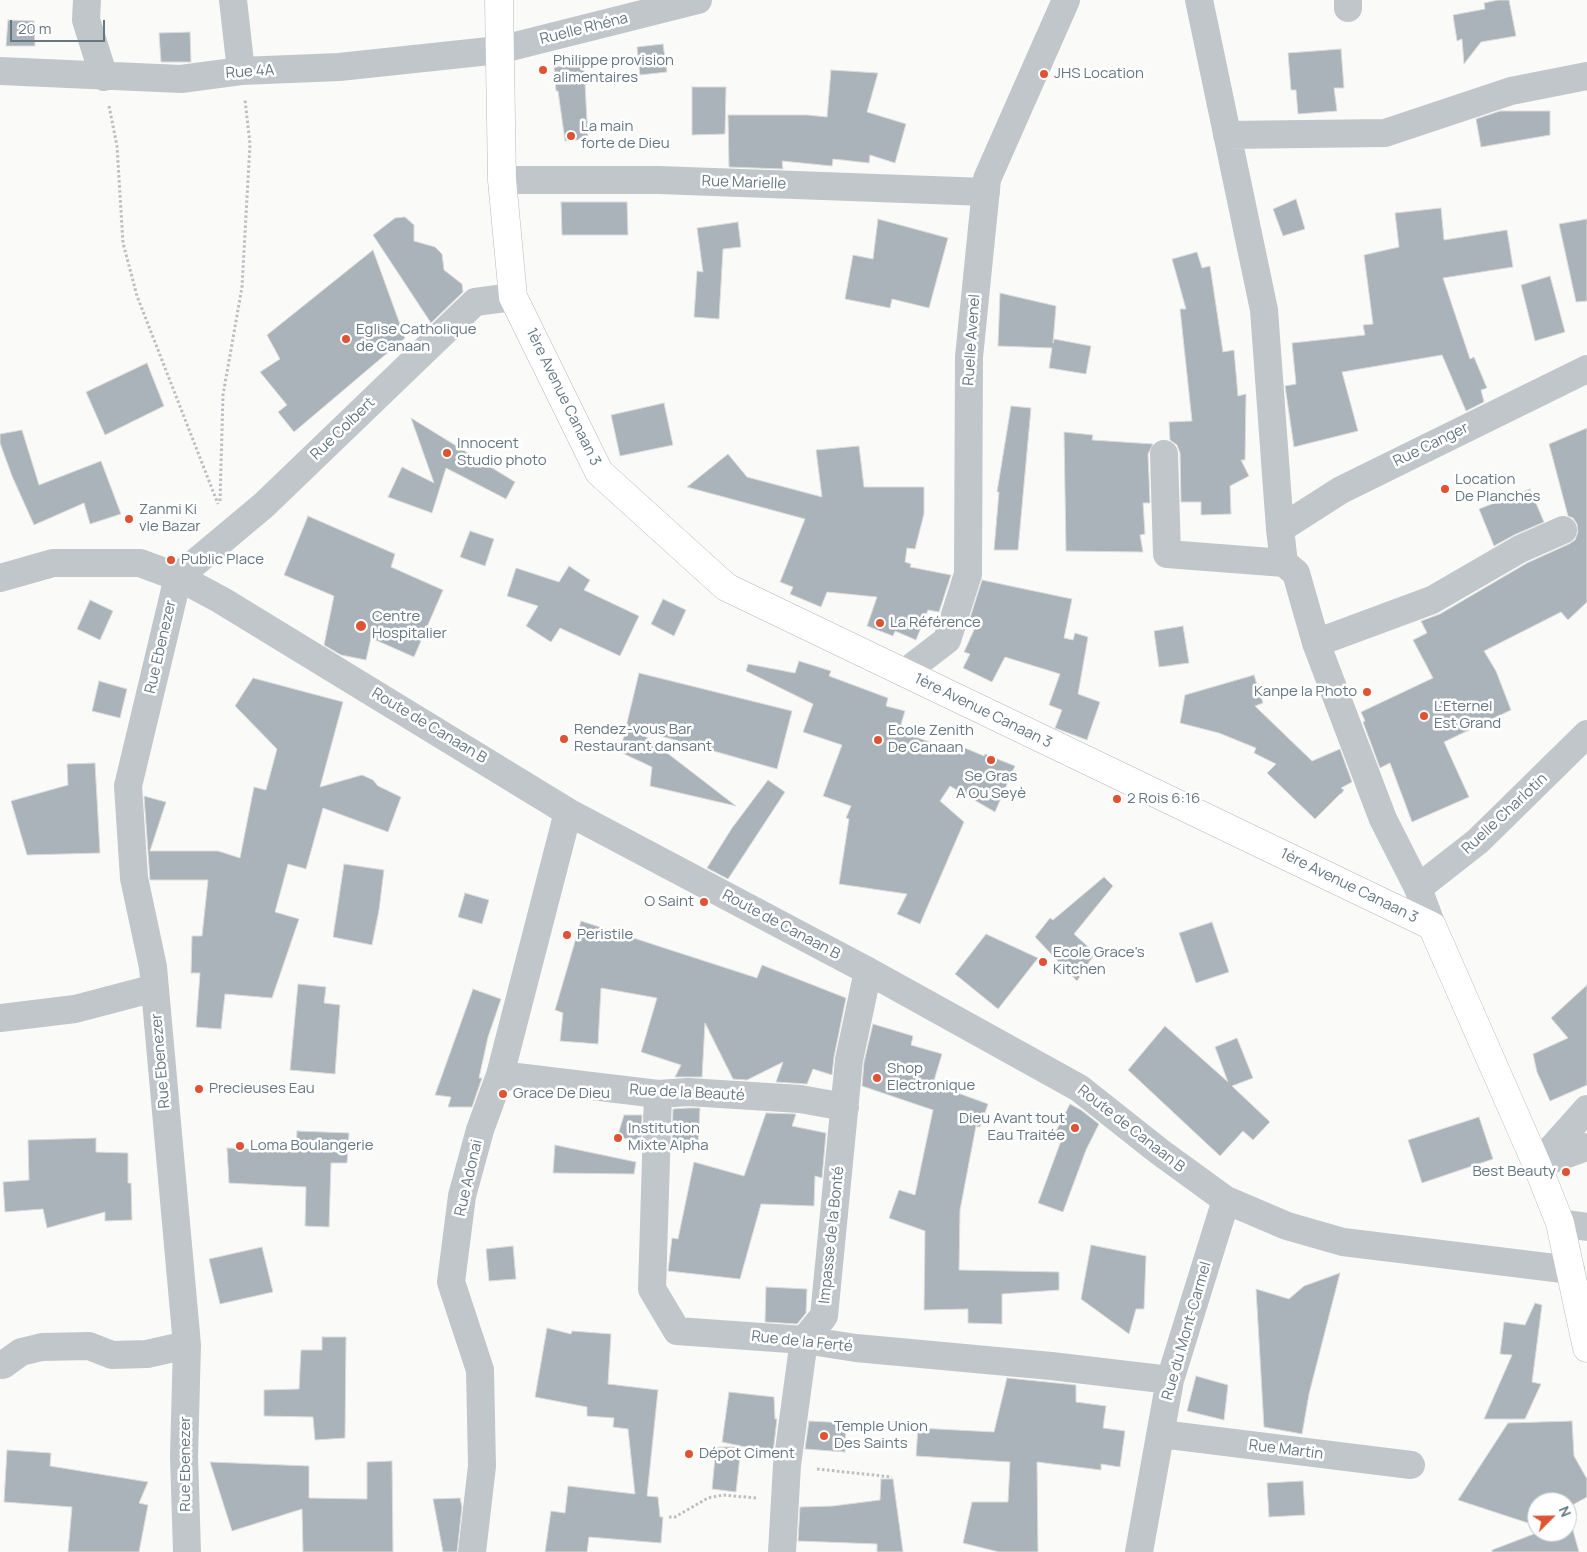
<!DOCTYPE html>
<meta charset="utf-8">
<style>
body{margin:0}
#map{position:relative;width:1587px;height:1552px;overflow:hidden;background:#fafaf8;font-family:Manrope,sans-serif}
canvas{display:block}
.north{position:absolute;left:1527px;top:1492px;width:50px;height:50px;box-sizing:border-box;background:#fff;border:1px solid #c2c9cd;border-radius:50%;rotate:67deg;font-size:14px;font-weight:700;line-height:20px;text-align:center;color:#667782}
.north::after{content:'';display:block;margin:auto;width:18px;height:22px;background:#df5232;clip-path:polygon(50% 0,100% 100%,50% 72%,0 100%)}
.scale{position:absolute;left:10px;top:20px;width:95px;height:22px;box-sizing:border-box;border:2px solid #667782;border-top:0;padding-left:6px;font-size:15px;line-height:18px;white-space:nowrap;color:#667782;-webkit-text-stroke:4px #fff;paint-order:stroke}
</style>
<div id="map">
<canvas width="1587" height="1552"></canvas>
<div class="north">N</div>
<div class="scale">20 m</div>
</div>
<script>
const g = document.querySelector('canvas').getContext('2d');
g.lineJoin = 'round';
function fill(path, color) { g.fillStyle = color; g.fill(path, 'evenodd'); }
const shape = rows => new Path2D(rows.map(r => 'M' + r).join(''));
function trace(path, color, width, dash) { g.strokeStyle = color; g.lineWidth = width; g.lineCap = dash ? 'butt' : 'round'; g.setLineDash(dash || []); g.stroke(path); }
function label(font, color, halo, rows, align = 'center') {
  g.font = font + ' Manrope,sans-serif'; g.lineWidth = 5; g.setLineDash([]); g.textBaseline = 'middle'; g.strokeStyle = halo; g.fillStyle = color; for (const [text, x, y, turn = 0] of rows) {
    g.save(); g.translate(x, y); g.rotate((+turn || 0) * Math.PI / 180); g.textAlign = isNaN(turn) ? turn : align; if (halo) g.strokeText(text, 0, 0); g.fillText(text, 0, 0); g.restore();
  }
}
const building = shape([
 [1498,0,1509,0,1516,36,1481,42,1464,64,1462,39,1457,41,1453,15,1485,9,1484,3,1498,0],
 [8,20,34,21,35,46,6,46,8,20],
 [190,32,191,62,161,62,159,33,190,32],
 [663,44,667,72,640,75,637,47,663,44],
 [1341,49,1344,88,1334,88,1337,111,1298,114,1296,90,1291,90,1288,53,1341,49],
 [584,65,588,139,565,141,558,91,556,91,554,67,584,65],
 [831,70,878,73,867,112,906,124,895,163,870,155,869,163,833,159,832,166,782,161,783,169,729,167,728,115,808,115,827,117,831,70],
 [692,87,726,87,725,134,692,135,692,87],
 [1500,111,1550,111,1550,135,1481,147,1476,119,1500,111],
 [1296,199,1305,229,1283,236,1273,209,1296,199],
 [561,202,627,202,628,235,562,235,561,202],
 [1441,208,1444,240,1507,230,1513,267,1443,278,1470,359,1474,357,1487,388,1481,390,1484,402,1466,411,1442,355,1342,372,1358,431,1294,447,1285,386,1296,384,1292,343,1365,335,1363,325,1373,324,1364,255,1399,247,1395,213,1441,208],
 [405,217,414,225,414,241,435,247,442,254,444,270,462,284,463,292,431,323,373,235,395,218,405,217],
 [878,219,948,238,929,308,892,299,890,308,845,299,853,255,873,259,878,219],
 [1587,219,1587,301,1576,302,1559,224,1587,219],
 [738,222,741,247,723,249,719,319,694,317,697,271,703,272,697,228,738,222],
 [373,250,405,338,294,432,278,412,287,405,260,372,280,359,267,335,373,250],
 [1197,252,1202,268,1210,266,1223,352,1234,350,1238,396,1246,394,1245,460,1241,460,1249,476,1230,486,1231,514,1201,515,1201,502,1181,502,1180,453,1177,445,1170,440,1169,422,1192,421,1180,309,1186,309,1172,259,1197,252],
 [1550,276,1565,332,1535,341,1521,285,1550,276],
 [1000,293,1056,306,1053,343,1054,339,1091,346,1086,374,1049,368,1052,348,998,346,1000,293],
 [147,363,164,406,105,435,86,392,147,363],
 [664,403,673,445,620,456,611,415,664,403],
 [1011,406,1031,408,1018,550,994,550,999,492,997,492,1011,406],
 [411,418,515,482,506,499,446,468,432,513,388,497,402,467,434,483,411,418],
 [1587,428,1587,602,1568,620,1561,612,1484,651,1496,671,1511,710,1444,742,1469,797,1412,822,1390,763,1380,768,1363,722,1365,721,1361,712,1433,678,1413,640,1427,633,1421,621,1440,614,1527,563,1569,544,1575,540,1578,532,1577,524,1573,518,1568,516,1549,444,1587,428],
 [22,430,39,485,101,461,121,514,90,524,84,503,34,525,12,476,0,443,0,434,22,430],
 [1064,432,1093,435,1092,440,1153,444,1148,454,1150,503,1143,503,1145,534,1140,535,1143,552,1066,551,1064,432],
 [859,446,864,487,924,487,924,514,915,549,907,548,905,562,911,564,910,567,951,575,939,612,928,610,916,640,895,631,893,636,867,626,877,597,827,592,821,607,790,594,793,587,780,582,805,519,687,487,728,454,747,477,822,497,816,450,859,446],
 [1530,489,1544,522,1514,535,1494,546,1479,509,1530,489],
 [308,516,395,554,391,567,443,590,414,657,371,638,366,660,341,655,324,645,334,596,284,575,308,516],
 [470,531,494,539,485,566,460,557,470,531],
 [569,566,590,580,584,590,639,616,620,656,560,628,551,642,526,626,538,606,507,596,516,568,559,582,569,566],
 [982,580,1072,599,1064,638,1073,640,1075,633,1088,637,1078,694,1100,702,1087,740,1055,728,1062,710,1049,705,1060,674,1005,657,992,682,963,668,970,654,964,652,979,619,970,618,982,580],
 [663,599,686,610,674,636,651,624,663,599],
 [90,600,113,611,100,640,77,629,90,600],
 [1183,626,1189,663,1159,667,1154,631,1183,626],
 [799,661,831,671,829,676,888,698,886,706,905,711,899,731,963,754,965,748,984,756,985,754,1015,766,995,812,950,786,940,801,964,822,920,924,897,914,907,894,839,884,849,819,846,818,851,806,823,796,842,745,803,732,813,704,746,671,748,664,795,673,799,661],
 [639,673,792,711,777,769,636,729,736,806,650,786,652,767,620,752,639,673],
 [1254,675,1263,703,1255,706,1312,761,1340,749,1352,782,1341,788,1344,790,1341,794,1340,794,1315,819,1267,773,1276,764,1254,753,1256,748,1219,733,1180,723,1185,695,1254,675],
 [253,678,343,702,320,787,362,775,373,780,378,786,401,797,388,832,323,808,306,869,288,864,275,912,299,919,272,998,225,994,221,1029,196,1027,200,973,191,973,192,936,202,936,208,880,150,880,144,796,166,802,150,851,218,851,240,858,254,787,266,790,277,749,235,706,253,678],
 [99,681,127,689,120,718,92,711,99,681],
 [95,763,100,853,27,855,11,801,68,785,67,764,95,763],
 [768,780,785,792,728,879,707,868,732,828,768,780],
 [344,864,384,870,379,910,372,945,333,937,344,864],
 [1104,877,1113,886,1074,934,1095,953,1077,981,1035,937,1050,918,1053,920,1104,877],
 [465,893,489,900,482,924,458,917,465,893],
 [581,921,757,978,762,965,846,998,834,1057,832,1075,813,1069,807,1084,776,1082,783,1062,747,1080,733,1079,705,1023,702,1077,675,1077,681,1065,641,1052,657,998,601,988,598,1044,560,1041,563,1013,555,1010,581,921],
 [1212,922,1229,972,1196,983,1179,933,1212,922],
 [986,934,1038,958,998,1009,955,974,986,934],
 [298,984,326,987,324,1003,340,1005,335,1074,290,1070,298,984],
 [1587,985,1587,1085,1550,1101,1537,1072,1533,1054,1568,1038,1551,1018,1587,985],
 [473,989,501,999,488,1037,479,1078,482,1078,472,1107,448,1107,451,1097,435,1095,473,989],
 [873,1024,913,1036,911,1045,942,1054,933,1084,988,1104,980,1127,976,1126,960,1210,959,1270,1059,1272,1059,1290,1002,1294,1002,1324,968,1323,968,1309,924,1310,925,1231,889,1218,899,1190,915,1195,933,1110,862,1086,864,1062,873,1024],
 [1165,1026,1228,1082,1215,1047,1237,1038,1253,1078,1232,1086,1270,1122,1253,1140,1243,1131,1220,1156,1128,1070,1165,1026],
 [1070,1104,1081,1110,1099,1124,1086,1150,1063,1212,1038,1203,1061,1141,1053,1137,1070,1104],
 [688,1108,700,1108,698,1143,672,1142,673,1109,688,1108],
 [766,1113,796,1114,792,1126,826,1133,822,1178,815,1176,814,1206,761,1204,740,1279,668,1271,672,1238,678,1239,694,1162,744,1176,766,1113],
 [624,1115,642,1115,641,1140,617,1138,624,1115],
 [1479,1117,1493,1159,1422,1183,1408,1140,1479,1117],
 [297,1131,349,1133,347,1163,331,1163,329,1227,305,1226,306,1187,229,1183,227,1148,296,1151,297,1131],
 [96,1138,96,1152,128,1153,128,1183,131,1183,132,1220,105,1221,105,1212,47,1228,43,1209,5,1212,3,1182,29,1180,28,1140,96,1138],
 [555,1145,636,1162,634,1174,553,1173,555,1145],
 [1091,1245,1146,1256,1144,1309,1136,1309,1129,1334,1081,1299,1091,1245],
 [513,1246,516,1279,489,1281,486,1249,513,1246],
 [262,1247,273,1292,220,1304,209,1259,262,1247],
 [1340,1273,1309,1394,1302,1434,1264,1427,1256,1289,1289,1299,1304,1286,1340,1273],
 [766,1287,807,1289,806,1313,797,1324,765,1322,766,1287],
 [1535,1303,1542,1305,1532,1382,1541,1384,1525,1419,1484,1419,1512,1355,1500,1354,1504,1322,1525,1325,1535,1303],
 [547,1328,571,1334,572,1331,611,1334,608,1384,658,1390,647,1496,658,1497,660,1517,663,1517,661,1543,589,1537,587,1552,545,1552,551,1511,565,1513,568,1486,635,1494,628,1429,613,1427,614,1418,587,1416,587,1407,535,1397,547,1328],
 [322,1337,346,1337,345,1438,315,1440,313,1417,264,1416,264,1390,299,1389,301,1350,322,1350,322,1337],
 [1196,1376,1228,1385,1224,1420,1187,1411,1196,1376],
 [1007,1378,1076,1385,1076,1402,1106,1406,1103,1428,1125,1431,1120,1467,1101,1464,1101,1470,1037,1462,1038,1552,999,1552,963,1543,972,1502,1008,1502,1010,1462,916,1456,918,1428,994,1432,1007,1378],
 [729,1392,774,1397,775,1419,777,1419,773,1453,722,1442,729,1392],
 [809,1421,846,1423,845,1452,805,1449,809,1421],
 [1572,1421,1574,1456,1587,1479,1587,1497,1567,1508,1567,1502,1537,1502,1537,1526,1458,1500,1508,1423,1572,1421],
 [716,1447,741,1447,736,1492,712,1489,716,1447],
 [7,1450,51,1453,50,1466,148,1482,139,1503,148,1505,139,1552,68,1552,72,1507,4,1502,7,1450],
 [392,1461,393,1552,303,1552,302,1509,232,1531,210,1462,309,1466,309,1498,367,1499,367,1462,392,1461],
 [881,1479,893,1479,903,1552,877,1552,877,1544,798,1541,800,1507,833,1506,880,1500,881,1479],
 [1303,1481,1305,1515,1269,1517,1267,1483,1303,1481],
 [460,1498,462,1507,457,1552,443,1552,433,1499,460,1498],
 [1567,1509,1579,1552,1492,1552,1492,1550,1539,1532,1567,1532,1567,1509]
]);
const path = shape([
 [109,106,117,146,123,243,137,296,218,504],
 [220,501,223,395,242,287,250,144,245,100],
 [817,1469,892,1477],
 [669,1517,675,1517,708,1498,723,1495,756,1498]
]);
const minor = shape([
 [87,0,86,20,104,77],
 [233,0,241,71],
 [1199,0,1264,310,1280,529,1284,563,1296,573,1316,643,1383,819,1418,888,1432,926],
 [1348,0,1348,8],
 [0,71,181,79,241,71,339,67,499,50,698,0],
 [1227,135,1385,133,1511,91,1587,76],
 [502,180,659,180,986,192],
 [1164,454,1167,554,1284,563],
 [1280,529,1341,490,1587,369],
 [0,578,53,563,140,563,178,577,221,600,568,812,868,971,1079,1088,1160,1152,1226,1200,1287,1226,1343,1242,1571,1270],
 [1316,643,1432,600,1520,549,1563,530],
 [904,673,947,640,968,574,969,357,987,179,1066,0],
 [1418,888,1478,841,1587,734],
 [0,1018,75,1009,155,988],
 [500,1075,658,1094,688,1092,800,1099,845,1107],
 [658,1094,652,1289,677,1331,804,1340,856,1348,1051,1366,1170,1380],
 [1539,1164,1587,1147],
 [1537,1165,1587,1109],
 [1560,1223,1587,1227],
 [0,1364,3,1365,21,1352,42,1347,89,1346,112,1355,147,1354,187,1345],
 [1161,1434,1411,1465],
 [187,1552,184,1456,187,1345,153,967,134,878,128,786,178,577,264,505,475,302,513,297],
 [472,1552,482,1466,480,1370,451,1282,462,1196,480,1130,500,1075,568,812],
 [782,1552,787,1465,804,1340,824,1316,849,1060,868,971],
 [1139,1552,1170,1380,1226,1200]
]);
const major = shape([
 [499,0,502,180,513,297,599,472,726,587,1432,926,1537,1165,1560,1223,1587,1348]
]);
const markers = [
 [543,70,5,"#df5232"],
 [1044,74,5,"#df5232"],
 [571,136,5,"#df5232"],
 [346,339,5,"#df5232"],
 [447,453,5,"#df5232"],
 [1445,489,5,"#df5232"],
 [129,519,5,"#df5232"],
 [171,560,5,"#df5232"],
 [880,623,5,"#df5232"],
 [361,626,6,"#df5232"],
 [1367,692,5,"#df5232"],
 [1424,716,5,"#df5232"],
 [564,739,5,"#df5232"],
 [878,740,5,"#df5232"],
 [991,760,5,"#df5232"],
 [1117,799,5,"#df5232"],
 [704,902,5,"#df5232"],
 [567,935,5,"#df5232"],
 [1043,962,5,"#df5232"],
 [877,1078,5,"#df5232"],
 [199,1089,5,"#df5232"],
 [503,1094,5,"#df5232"],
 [1075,1128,5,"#df5232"],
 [618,1138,5,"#df5232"],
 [240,1146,5,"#df5232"],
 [1566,1172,5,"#df5232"],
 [824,1436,5,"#df5232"],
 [689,1454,5,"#df5232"]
];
const streetNames = [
 ["Ruelle Rhéna",584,29,-14],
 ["Rue 4A",250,72,-4],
 ["Rue Marielle",744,183,2],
 ["Ruelle Avenel",972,340,-86],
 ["1ère Avenue Canaan 3",563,397,64],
 ["Rue Colbert",343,429,-44],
 ["Rue Canger",1431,445,-26],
 ["Rue Ebenezer",161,647,-77],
 ["1ère Avenue Canaan 3",983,711,26],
 ["Route de Canaan B",429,726,31],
 ["Ruelle Charlotin",1505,814,-43],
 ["1ère Avenue Canaan 3",1349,886,26],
 ["Route de Canaan B",781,925,28],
 ["Rue Ebenezer",161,1061,-95],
 ["Rue de la Beauté",687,1093,3],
 ["Route de Canaan B",1131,1129,38],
 ["Rue Adonai",469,1178,-77],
 ["Impasse de la Bonté",832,1235,-84],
 ["Rue du Mont-Carmel",1187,1331,-74],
 ["Rue de la Ferté",802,1342,6],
 ["Rue Martin",1286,1450,7],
 ["Rue Ebenezer",186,1464,-90]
];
const poiNames = [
 ["Philippe provision",553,61],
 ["alimentaires",553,78],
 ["JHS Location",1054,74],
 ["La main",581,127],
 ["forte de Dieu",581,144],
 ["Eglise Catholique",356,330],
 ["de Canaan",356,347],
 ["Innocent",457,444],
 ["Studio photo",457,461],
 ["Location",1455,480],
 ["De Planches",1455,497],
 ["Zanmi Ki",139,510],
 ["vle Bazar",139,527],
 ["Public Place",181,560],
 ["Centre",372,617],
 ["Hospitalier",372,634],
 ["La Référence",890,623],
 ["Kanpe la Photo",1357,692,"right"],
 ["L'Eternel",1434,707],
 ["Est Grand",1434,724],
 ["Rendez-vous Bar",574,730],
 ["Restaurant dansant",574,747],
 ["Ecole Zenith",888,731],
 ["De Canaan",888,748],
 ["Se Gras",991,777,"center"],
 ["A Ou Seyè",991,794,"center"],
 ["2 Rois 6:16",1127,799],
 ["O Saint",694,902,"right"],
 ["Peristile",577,935],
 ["Ecole Grace's",1053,953],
 ["Kitchen",1053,970],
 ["Shop",887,1069],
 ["Electronique",887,1086],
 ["Precieuses Eau",209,1089],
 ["Grace De Dieu",513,1094],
 ["Dieu Avant tout",1065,1119,"right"],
 ["Eau Traitée",1065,1136,"right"],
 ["Institution",628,1129],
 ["Mixte Alpha",628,1146],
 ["Loma Boulangerie",250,1146],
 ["Best Beauty",1556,1172,"right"],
 ["Temple Union",834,1427],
 ["Des Saints",834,1444],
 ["Dépot Ciment",699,1454]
];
fill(building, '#aab3b9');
trace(building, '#dcdcda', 1);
trace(major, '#b5babe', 29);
trace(path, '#bcbfc2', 3, [2.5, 2.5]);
trace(minor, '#c1c6ca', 28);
trace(major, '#fff', 28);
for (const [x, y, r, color] of markers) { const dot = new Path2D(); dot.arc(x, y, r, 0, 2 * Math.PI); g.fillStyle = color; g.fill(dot); trace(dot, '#fff', 2); }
label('15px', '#667782', '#fff', streetNames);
label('15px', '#667782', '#fff', poiNames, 'left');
</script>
